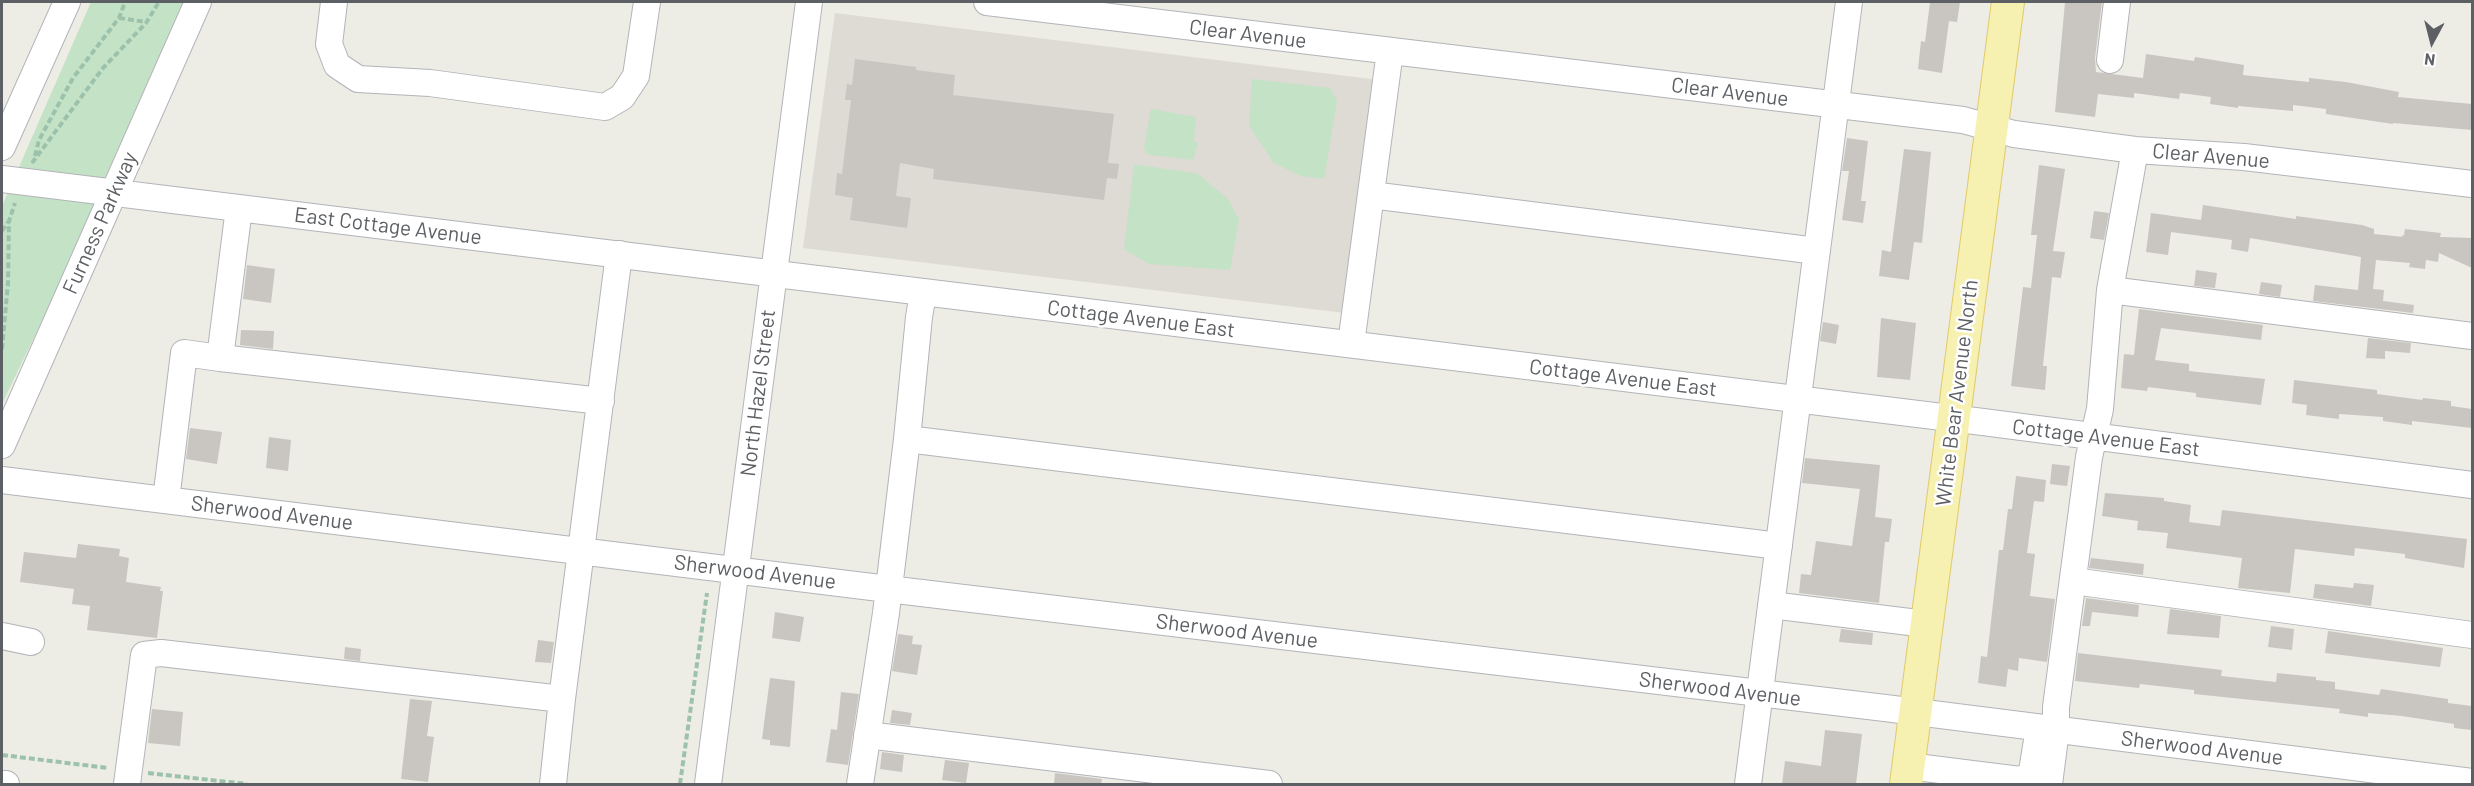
<!DOCTYPE html>
<style>
body{margin:0}
#map{position:relative;width:2474px;height:786px;overflow:hidden;background:#edece5;font-family:Barlow,sans-serif}
canvas{display:block}
.frame{position:absolute;inset:0;border:3px solid #5c5f63;pointer-events:none}
.north{position:absolute;left:2402px;top:12px;width:60px;height:60px;-webkit-text-stroke:4px #fff;paint-order:stroke;rotate:187deg;font-size:16px;font-weight:700;line-height:24px;text-align:center;color:#5c5f63}
.north::after{content:'';display:block;margin:auto;width:21px;height:27px;background:#5c5f63;clip-path:polygon(50% 0,100% 100%,50% 72%,0 100%)}
</style>
<div id="map">
<canvas width="2474" height="786"></canvas>
<div class="frame"></div>
<div class="north">N</div>
</div>
<script>
const g = document.querySelector('canvas').getContext('2d');
g.lineJoin = 'round';
function fill(path, color) { g.fillStyle = color; g.fill(path, 'evenodd'); }
const shape = rows => new Path2D(rows.map(r => 'M' + r).join(''));
function trace(path, color, width, dash) { g.strokeStyle = color; g.lineWidth = width; g.lineCap = dash ? 'butt' : 'round'; g.setLineDash(dash || []); g.stroke(path); }
function label(font, color, halo, rows, align = 'center') {
  g.font = font + ' Barlow,sans-serif'; g.lineWidth = 5; g.setLineDash([]); g.textBaseline = 'middle'; g.strokeStyle = halo; g.fillStyle = color; for (const [text, x, y, turn = 0] of rows) {
    g.save(); g.translate(x, y); g.rotate((+turn || 0) * Math.PI / 180); g.textAlign = isNaN(turn) ? turn : align; if (halo) g.strokeText(text, 0, 0); g.fillText(text, 0, 0); g.restore();
  }
}
const education = shape([
 [835,13,1379,80,1345,313,803,248]
]);
const green = shape([
 [91,2,195,2,2,404,2,206],
 [1252,79,1330,88,1337,101,1324,179,1301,176,1274,163,1249,126],
 [1151,109,1196,117,1194,142,1198,143,1193,160,1151,155,1146,153,1144,147],
 [1134,164,1198,174,1228,199,1239,220,1230,270,1149,264,1124,249]
]);
const building = shape([
 [1930,2,1960,2,1957,22,1949,21,1942,73,1918,69,1921,41,1925,42],
 [2065,2,2102,2,2095,58,2096,72,2143,78,2146,54,2194,61,2195,57,2244,65,2243,75,2309,82,2309,78,2346,82,2399,92,2398,97,2472,104,2472,130,2393,123,2393,124,2326,114,2326,109,2293,105,2293,111,2238,106,2238,108,2210,104,2211,97,2180,93,2179,99,2134,93,2134,98,2098,94,2095,117,2055,112],
 [855,59,916,67,916,70,955,75,953,95,1114,114,1108,163,1119,164,1117,179,1107,178,1104,200,933,179,934,169,900,163,896,196,911,198,907,228,850,220,853,198,835,195,837,173,842,174,851,100,845,100,847,84,852,85],
 [1847,138,1868,141,1861,201,1866,201,1863,223,1842,220,1849,171,1842,171],
 [1904,149,1931,152,1922,243,1914,242,1909,280,1879,276,1882,250,1891,252],
 [2039,165,2065,169,2053,251,2065,252,2061,278,2052,277,2043,366,2047,366,2045,390,2011,386,2023,287,2031,288,2037,235,2031,235],
 [2203,205,2296,219,2296,216,2362,225,2374,229,2374,234,2404,237,2401,236,2404,235,2405,229,2441,233,2440,237,2472,238,2472,268,2439,253,2438,262,2426,260,2425,269,2409,267,2410,263,2376,260,2373,289,2384,290,2383,301,2414,305,2413,313,2313,301,2315,285,2358,290,2361,257,2250,238,2248,252,2231,249,2232,240,2171,232,2168,255,2146,252,2151,213,2201,220],
 [2094,211,2109,213,2104,240,2090,238],
 [247,265,275,269,271,303,243,299],
 [2196,270,2217,273,2215,288,2194,286],
 [2261,282,2282,285,2280,297,2259,294],
 [2139,309,2263,325,2261,340,2161,328,2155,360,2189,364,2189,371,2265,379,2261,405,2196,397,2196,393,2148,387,2147,391,2121,388,2124,354,2134,355],
 [1881,318,1916,323,1910,380,1877,377],
 [1823,322,1839,325,1836,344,1820,341],
 [241,330,274,331,273,349,240,345],
 [2368,338,2411,343,2410,353,2385,351,2385,359,2366,358],
 [2294,380,2377,390,2377,394,2422,400,2423,398,2451,401,2451,406,2472,409,2472,428,2412,421,2412,425,2383,421,2383,417,2339,414,2339,419,2306,415,2307,405,2292,403],
 [190,428,222,432,217,464,186,459],
 [269,437,291,440,288,471,266,468],
 [1805,458,1880,465,1875,517,1892,519,1889,542,1885,542,1879,603,1799,593,1801,574,1811,575,1816,541,1852,546,1860,489,1802,483],
 [2052,464,2070,466,2067,486,2050,484],
 [2016,476,2046,480,2044,502,2034,501,2027,553,2035,554,2030,596,2055,599,2047,662,2019,658,2018,671,2008,669,2006,687,1978,683,1981,656,1987,657,1999,550,2003,550,2008,509,2012,509],
 [2105,493,2164,498,2164,501,2191,505,2189,522,2220,526,2222,510,2467,539,2464,568,2405,558,2405,554,2355,548,2354,556,2295,549,2290,593,2238,588,2242,558,2166,548,2168,533,2137,530,2138,521,2102,516],
 [78,544,120,549,119,556,129,558,126,582,161,587,160,591,163,591,157,638,87,630,90,606,72,604,74,589,20,582,24,552,76,558],
 [2091,558,2144,564,2143,575,2089,568],
 [2354,583,2374,585,2371,606,2313,598,2315,584,2353,588],
 [2086,598,2139,605,2138,617,2092,612,2090,626,2082,626],
 [2170,609,2221,616,2219,638,2167,634],
 [775,612,804,617,800,642,772,638],
 [2271,626,2294,629,2292,650,2268,647],
 [1841,629,1873,633,1872,645,1839,642],
 [2328,631,2443,648,2440,667,2325,653],
 [898,634,913,636,912,644,922,645,917,675,892,671],
 [538,640,554,642,551,663,535,662],
 [345,647,361,649,360,661,344,659],
 [2078,653,2222,670,2221,676,2276,682,2277,673,2316,677,2316,680,2335,682,2335,689,2379,695,2381,689,2448,699,2448,703,2472,706,2472,730,2454,728,2454,724,2402,716,2368,713,2368,717,2339,713,2340,709,2194,694,2194,690,2140,684,2139,688,2075,681],
 [770,678,795,681,790,747,770,745,770,740,762,739],
 [841,692,859,694,848,765,826,762,831,729,837,730],
 [410,699,432,701,427,736,434,737,428,782,401,779],
 [152,709,183,712,180,746,148,743],
 [892,710,912,713,910,725,890,723],
 [1825,730,1862,734,1856,784,1782,784,1785,761,1821,766],
 [882,752,904,755,902,772,880,769],
 [945,760,969,763,966,783,942,780],
 [1055,773,1102,779,1101,784,1054,784]
]);
const path = shape([
 [119,18,146,22],
 [35,156,39,140,73,78,119,18,125,2],
 [32,163,103,68,146,23,159,2],
 [2,231,8,222],
 [2,349,8,283,9,221,15,203],
 [2,755,108,768],
 [148,773,247,784],
 [680,784,707,593]
]);
const minor = shape([
 [334,2,329,44,337,65,358,79,430,83,605,107,622,97,636,76,647,2],
 [987,2,1963,120,2014,134,2135,150,2244,157,2472,184],
 [2110,60,2117,2],
 [2,147,67,2],
 [2,179,1983,422,2472,485],
 [1371,195,1817,251],
 [2110,290,2472,336],
 [1351,344,1390,51],
 [220,358,601,401],
 [907,439,1779,546],
 [2,445,198,2],
 [2,480,888,589,1885,708,2472,782],
 [166,500,184,353,220,358,239,208],
 [2073,581,2472,635],
 [1771,605,1926,624],
 [2,636,31,642],
 [867,735,1269,784],
 [1908,766,2020,780,2029,776,2032,771,2039,728],
 [2,784,6,784],
 [127,784,144,655,161,653,562,699],
 [553,784,562,699,619,254],
 [708,784,809,2],
 [860,784,886,613,907,439,919,317,923,293],
 [1748,784,1849,2],
 [2049,784,2056,730,2056,707,2089,457,2100,409,2110,290,2135,150]
]);
const major = shape([
 [1906,784,2008,2]
]);
const streetNames = [
 ["Clear Avenue",1248,34,7],
 ["Clear Avenue",1730,92,7],
 ["Clear Avenue",2211,156,5],
 ["Furness Parkway",100,223,-66],
 ["East Cottage Avenue",388,226,7],
 ["Cottage Avenue East",1141,319,7],
 ["Cottage Avenue East",1623,378,7],
 ["North Hazel Street",758,393,-83],
 ["White Bear Avenue North",1957,393,-83],
 ["Cottage Avenue East",2106,438,7],
 ["Sherwood Avenue",272,513,7],
 ["Sherwood Avenue",755,572,7],
 ["Sherwood Avenue",1237,631,7],
 ["Sherwood Avenue",1720,689,7],
 ["Sherwood Avenue",2202,748,7]
];
fill(education, '#dddbd3');
fill(green, '#c4e2c6');
fill(building, '#c9c6c1');
trace(minor, '#b2b4b8', 28);
trace(major, '#e1ca69', 34);
trace(path, '#9dc2ab', 4, [6, 3]);
trace(minor, '#fff', 26);
trace(major, '#f6f1b1', 32);
label('21px', '#5c5f63', '#fff', streetNames);
</script>
